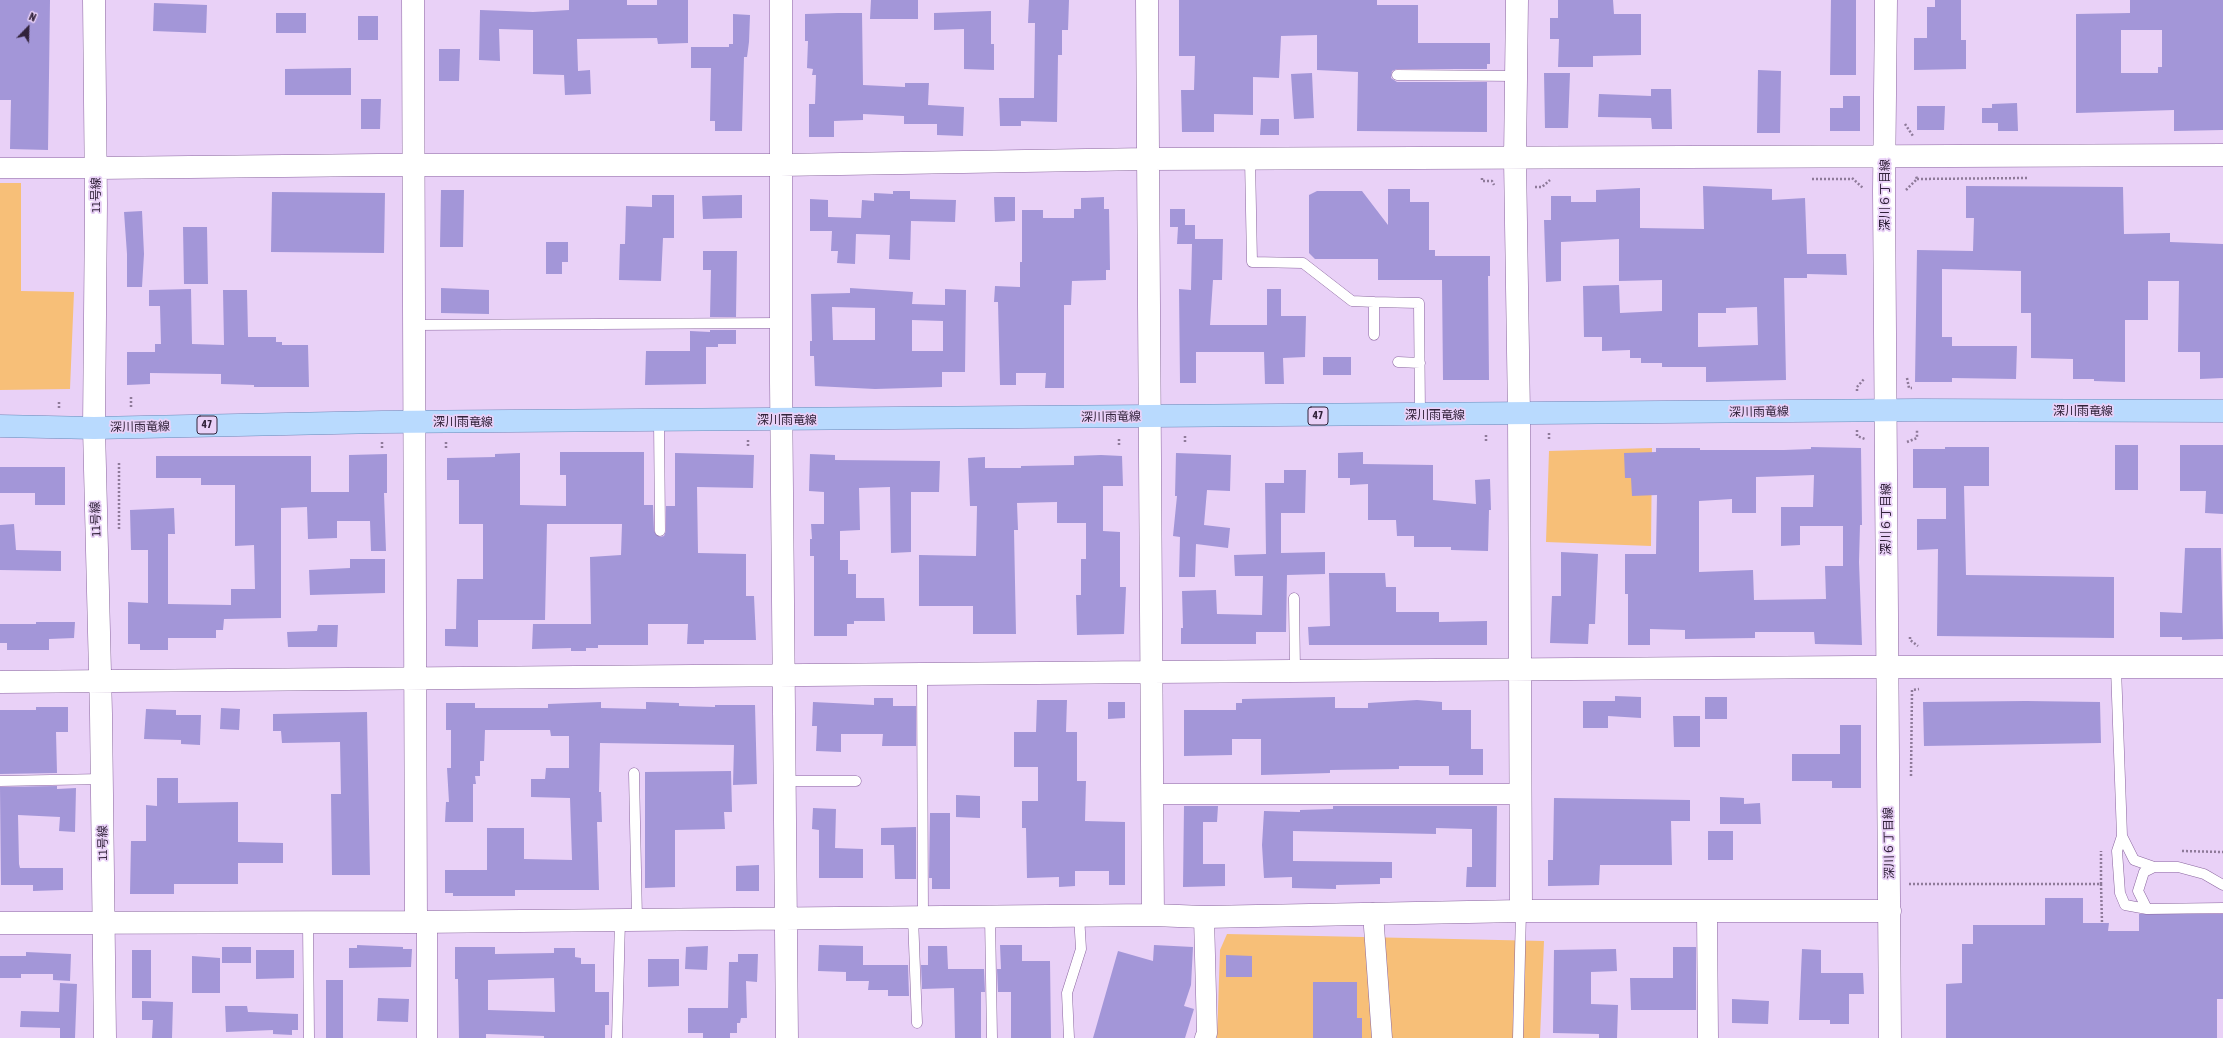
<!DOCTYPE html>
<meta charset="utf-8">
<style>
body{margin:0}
#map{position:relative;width:2223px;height:1038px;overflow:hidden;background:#e9d1f7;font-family:"Asap Condensed",sans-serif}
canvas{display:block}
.north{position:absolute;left:8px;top:8px;width:40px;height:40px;-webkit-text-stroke:3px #e9d1f7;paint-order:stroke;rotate:23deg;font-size:11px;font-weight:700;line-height:16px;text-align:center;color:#31223a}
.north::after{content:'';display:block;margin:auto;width:14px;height:18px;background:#31223a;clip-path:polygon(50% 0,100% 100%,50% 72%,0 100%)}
</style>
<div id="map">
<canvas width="2223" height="1038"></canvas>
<div class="north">N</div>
</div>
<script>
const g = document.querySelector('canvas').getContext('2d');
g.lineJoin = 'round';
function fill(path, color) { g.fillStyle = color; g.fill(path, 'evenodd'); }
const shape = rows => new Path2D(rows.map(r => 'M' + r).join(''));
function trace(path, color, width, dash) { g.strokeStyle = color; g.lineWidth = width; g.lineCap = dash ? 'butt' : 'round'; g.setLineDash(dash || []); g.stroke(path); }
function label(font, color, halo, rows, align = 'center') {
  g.font = font + ' "Asap Condensed","Noto Sans JP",sans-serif'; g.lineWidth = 3.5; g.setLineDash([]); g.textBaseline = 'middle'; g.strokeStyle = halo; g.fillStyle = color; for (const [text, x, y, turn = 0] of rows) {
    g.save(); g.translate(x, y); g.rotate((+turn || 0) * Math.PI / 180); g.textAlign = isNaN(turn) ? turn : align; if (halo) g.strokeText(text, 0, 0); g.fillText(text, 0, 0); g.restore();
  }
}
const green = shape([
 [0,183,21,183,21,291,74,292,70,389,0,390],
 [1652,448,1651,546,1546,542,1549,451],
 [1227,934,1544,941,1540,1038,1217,1038,1220,950]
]);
const building = shape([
 [0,0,50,0,48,150,10,149,11,100,0,100],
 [569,0,627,0,627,5,657,5,657,0,688,0,688,43,658,44,657,38,577,39,578,71,590,70,591,94,565,95,564,75,533,74,533,30,499,29,500,61,479,60,480,10,533,12,569,10],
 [871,0,918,0,918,19,870,19],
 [1029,0,1069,0,1068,30,1062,30,1062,55,1058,55,1057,122,1021,121,1021,126,1000,126,999,98,1034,98,1035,23,1028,23],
 [1179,0,1377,0,1377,5,1418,5,1418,43,1490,43,1490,64,1487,64,1487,69,1397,69,1392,71,1391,78,1397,82,1487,82,1487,132,1357,131,1358,72,1317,70,1317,35,1281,36,1279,78,1253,77,1253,115,1214,114,1214,132,1182,132,1181,90,1194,90,1195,56,1179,56],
 [1558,0,1613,0,1614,14,1641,14,1641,55,1593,56,1593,67,1558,67,1559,39,1550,39,1550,18,1558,18],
 [1831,0,1856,0,1856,75,1830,75],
 [1935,0,1961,0,1961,40,1966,40,1966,69,1914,70,1914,38,1927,38,1927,7,1935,7],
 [2130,0,2223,0,2223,130,2174,131,2174,110,2076,113,2076,14,2130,13],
 [2121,30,2162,30,2162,67,2158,67,2158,73,2121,73],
 [154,3,207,5,206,33,153,31],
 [991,11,991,44,994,44,994,70,964,69,964,29,934,30,934,13],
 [276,13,306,13,306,33,276,33],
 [838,13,862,13,863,85,905,87,905,83,929,83,928,105,964,107,963,136,937,135,937,124,904,124,904,116,863,114,863,120,834,121,834,137,809,137,809,104,815,104,816,75,812,75,813,69,807,68,808,41,805,41,805,14],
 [733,14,750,15,749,42,747,57,744,57,742,131,715,131,715,121,710,121,711,68,691,68,691,47,729,47,729,44,733,44],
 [358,16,378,16,378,40,358,40],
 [439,49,460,49,459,81,439,81],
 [351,68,351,95,285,95,285,69],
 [1758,70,1781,71,1780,133,1757,133],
 [1312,73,1314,118,1294,119,1291,74],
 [1544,73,1570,73,1568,128,1545,128],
 [1651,89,1671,89,1672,129,1652,129,1651,118,1598,117,1599,94,1651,96],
 [1843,96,1860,96,1860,131,1830,131,1830,108,1843,108],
 [361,99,381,99,380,129,361,129],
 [2017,103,2018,131,1998,131,1998,123,1982,123,1982,108,1992,108,1992,104],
 [1917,106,1945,106,1944,130,1917,130],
 [1261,119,1279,119,1279,135,1260,135],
 [1703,186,1772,189,1772,200,1805,198,1807,254,1846,254,1847,275,1807,274,1807,278,1784,278,1786,380,1706,382,1706,367,1662,367,1662,363,1641,363,1641,358,1630,358,1630,350,1602,351,1602,337,1584,337,1583,286,1619,285,1620,313,1662,311,1662,280,1619,281,1619,239,1561,242,1561,281,1546,282,1544,220,1551,220,1551,196,1571,196,1571,202,1596,202,1596,190,1640,188,1640,228,1704,229],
 [1757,307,1758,345,1698,347,1698,313,1726,313,1726,308],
 [1966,186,2123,187,2124,234,2170,233,2170,242,2223,244,2223,378,2200,379,2200,352,2178,352,2179,281,2148,281,2148,320,2125,320,2125,382,2094,381,2094,379,2073,379,2073,359,2031,358,2031,313,2021,313,2021,271,1942,269,1942,337,1952,337,1952,346,2017,346,2016,379,1952,378,1952,382,1915,382,1917,250,1973,251,1974,218,1966,218],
 [1388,189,1410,189,1410,202,1429,202,1429,250,1435,250,1435,256,1490,256,1490,276,1488,276,1489,380,1443,380,1442,280,1378,280,1378,259,1315,259,1309,253,1309,195,1317,191,1362,191,1388,225],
 [441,190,464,190,463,247,440,247],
 [893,191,910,191,910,199,956,200,955,222,911,221,910,260,889,259,890,235,856,234,855,264,837,263,838,251,831,251,832,231,810,231,810,199,828,200,828,217,861,218,862,200,874,201,874,193,893,194],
 [272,192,385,193,384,253,271,252],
 [652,195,674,195,674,238,663,238,661,281,619,280,620,244,625,244,626,206,652,207],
 [742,195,742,218,703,219,702,196],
 [994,197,1015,197,1015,221,995,222],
 [1104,197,1104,209,1109,209,1110,270,1106,270,1106,280,1072,281,1071,305,1064,305,1064,388,1045,388,1046,373,1016,373,1016,385,1000,385,998,302,994,302,995,286,1020,287,1020,262,1022,262,1022,210,1043,210,1043,218,1074,218,1074,209,1081,209,1081,198],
 [1170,209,1185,209,1185,225,1195,225,1195,239,1223,239,1222,280,1213,280,1210,325,1267,325,1267,289,1281,289,1281,316,1306,316,1305,357,1283,358,1284,384,1265,384,1264,352,1196,352,1196,383,1180,383,1179,289,1191,290,1192,244,1177,244,1178,227,1170,227],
 [142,211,144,254,142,287,127,287,127,254,124,212],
 [183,227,207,227,208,284,184,284],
 [546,242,568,242,568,262,562,262,562,274,546,274],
 [703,251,737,251,736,317,710,317,711,270,703,270],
 [441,288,489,290,489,314,441,313],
 [850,288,913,292,912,304,945,305,945,289,966,290,965,372,942,372,942,387,875,389,815,386,814,356,810,356,810,341,812,341,811,294,850,293],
 [832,307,875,308,875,340,833,340],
 [912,320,943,321,943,351,912,351],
 [191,289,192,344,224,345,223,290,247,290,248,337,276,337,276,342,282,342,282,345,308,345,309,387,254,387,254,385,221,384,221,374,150,373,150,384,127,385,127,352,155,352,155,344,161,344,160,306,149,306,149,290],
 [710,330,736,330,736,344,718,344,718,347,706,347,706,384,645,385,646,351,690,351,690,331,710,332],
 [1323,357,1351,357,1351,375,1323,375],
 [2115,445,2138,445,2138,490,2115,490],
 [2180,445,2223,445,2223,514,2205,513,2206,491,2180,491],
 [1811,447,1861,448,1862,525,1860,525,1859,562,1862,645,1815,644,1814,632,1755,632,1755,638,1685,639,1685,630,1650,629,1650,645,1628,645,1628,594,1625,594,1625,554,1656,554,1657,495,1632,496,1631,478,1625,478,1624,453,1656,452,1656,448,1700,448,1700,450,1784,450,1811,449],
 [1814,475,1813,507,1781,507,1781,546,1800,545,1800,526,1843,526,1843,566,1825,566,1826,599,1754,600,1753,570,1699,572,1699,501,1732,499,1732,513,1756,513,1756,477],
 [1945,447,1989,447,1989,486,1964,486,1966,575,2114,577,2114,638,1937,636,1938,549,1917,550,1917,519,1946,519,1946,488,1913,488,1913,449,1945,449],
 [560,452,644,452,644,505,653,505,654,531,660,537,664,536,666,531,666,506,675,506,675,453,754,455,753,488,697,487,698,553,746,554,746,596,754,596,756,640,704,640,704,644,687,644,688,624,648,624,648,645,598,645,598,648,586,648,586,651,571,651,571,648,532,649,533,624,591,624,590,557,621,555,622,524,547,524,545,620,478,620,478,647,445,646,445,629,456,629,457,579,483,579,483,524,459,524,459,480,447,480,447,458,495,457,495,454,520,453,520,505,566,506,566,475,560,475],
 [1363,452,1363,464,1433,465,1433,500,1476,504,1475,480,1490,479,1491,510,1489,510,1488,551,1451,550,1451,547,1414,547,1414,536,1397,536,1396,520,1368,520,1368,484,1350,485,1350,478,1338,478,1338,453],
 [1176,453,1231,455,1230,491,1207,490,1204,525,1230,528,1228,548,1196,544,1195,577,1179,577,1180,537,1173,536,1177,496,1175,496],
 [387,454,387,493,384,493,386,551,371,551,370,521,337,521,337,538,308,539,307,507,281,508,281,618,224,619,223,630,216,630,216,638,168,638,168,650,140,650,140,644,128,644,128,602,148,603,148,550,131,550,130,510,174,508,175,534,168,534,168,604,231,605,231,589,255,589,254,545,235,546,235,485,201,485,201,478,156,478,156,456,311,456,311,492,349,492,349,455],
 [810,454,835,455,835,460,940,461,939,492,911,492,911,552,891,553,890,487,859,488,860,530,840,531,840,560,848,560,848,574,856,574,856,598,884,598,885,621,854,621,854,624,847,624,847,636,814,636,814,556,810,556,810,539,812,539,811,524,824,524,824,492,809,491],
 [1101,455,1122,456,1123,486,1103,486,1103,531,1120,532,1120,587,1126,587,1124,634,1077,635,1076,595,1081,595,1081,559,1086,559,1086,523,1057,523,1057,502,1017,503,1018,530,1014,530,1016,634,973,634,973,606,919,606,919,555,976,556,977,506,970,506,968,458,985,457,985,468,1021,468,1021,466,1074,465,1074,456],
 [0,467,65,467,65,505,35,505,35,493,0,493],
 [1284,470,1306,470,1305,513,1281,513,1281,553,1325,552,1325,574,1287,575,1286,632,1256,632,1256,644,1181,644,1181,628,1183,628,1182,591,1216,590,1217,614,1262,615,1263,576,1235,576,1234,555,1266,554,1265,483,1284,483],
 [14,524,16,550,61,551,61,571,0,570,0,525],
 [2185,548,2221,548,2223,639,2182,640,2182,637,2160,637,2160,612,2182,613],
 [1561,552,1598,554,1595,624,1589,624,1588,644,1550,643,1552,596,1561,596],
 [350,559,385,559,385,593,310,595,309,570,350,568],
 [1329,573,1385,573,1386,587,1396,587,1396,612,1439,612,1439,622,1487,621,1487,645,1309,645,1308,627,1330,626],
 [36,622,75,622,74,638,49,639,49,650,7,650,7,643,0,643,0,624,36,624],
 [318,625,338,625,337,647,288,647,287,632,317,631],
 [1615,696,1641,697,1641,718,1608,716,1608,728,1583,728,1583,701,1615,701],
 [1335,697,1335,708,1368,708,1368,703,1417,700,1442,702,1442,710,1471,710,1471,749,1483,749,1483,775,1449,775,1449,766,1399,766,1399,769,1330,770,1330,773,1261,775,1261,739,1232,739,1232,755,1184,756,1184,710,1236,710,1236,703,1242,703,1242,699],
 [1705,697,1727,697,1727,719,1705,719],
 [874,698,893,698,893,706,916,706,916,746,882,746,883,734,841,734,841,752,816,751,817,726,812,726,813,702,874,705],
 [1037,700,1067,700,1066,732,1077,732,1077,781,1086,781,1085,821,1125,822,1125,885,1109,885,1109,871,1075,871,1075,886,1059,887,1059,877,1027,878,1026,828,1022,828,1022,801,1038,801,1038,767,1014,767,1014,732,1036,732],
 [2026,701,2100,702,2101,743,1924,746,1923,702],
 [601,702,601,708,646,709,646,702,679,703,679,706,715,707,715,705,755,705,757,784,733,785,734,745,600,743,599,792,601,792,602,822,597,822,599,890,515,890,515,896,453,896,453,893,445,893,445,870,487,870,487,828,524,828,524,859,572,860,570,798,531,797,531,779,545,779,546,768,569,768,569,736,551,736,550,730,485,730,484,761,480,761,480,776,475,776,476,784,473,784,473,822,445,822,446,802,449,802,447,768,451,768,451,730,446,730,446,703,475,703,475,708,548,708,548,704],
 [1108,702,1125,702,1125,718,1108,719],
 [36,707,68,707,68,732,56,732,57,773,0,774,0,710,36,710],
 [221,708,240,709,239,730,220,729],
 [146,709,176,710,176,715,201,715,200,745,181,744,181,740,144,739],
 [367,712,370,875,332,875,331,794,341,794,340,742,282,743,281,731,273,731,273,714],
 [1673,716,1700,716,1700,747,1674,747],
 [1840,725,1861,725,1861,788,1832,788,1832,781,1792,781,1792,754,1840,754],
 [731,771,732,812,724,812,725,829,675,830,675,887,645,888,645,772],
 [157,778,178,778,178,803,238,802,238,842,283,843,283,863,238,863,238,884,174,884,174,894,130,894,131,841,146,841,146,805,157,806],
 [57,786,57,789,76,788,75,832,59,831,60,817,18,815,19,864,20,868,63,868,63,890,33,891,33,885,1,885,0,787],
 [956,795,980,796,980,818,956,817],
 [1720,797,1744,798,1744,804,1760,803,1761,824,1720,824],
 [1554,798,1690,800,1690,821,1671,821,1672,865,1600,865,1599,885,1548,886,1548,860,1553,860],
 [1184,806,1218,806,1217,822,1203,822,1203,864,1225,864,1225,886,1183,887],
 [1333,806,1497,806,1496,887,1466,887,1467,867,1472,867,1472,829,1436,828,1436,834,1293,831,1293,861,1392,862,1392,878,1380,878,1380,884,1336,885,1336,889,1292,888,1292,877,1264,878,1262,845,1264,811,1300,812,1300,810,1333,809],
 [813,808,836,809,835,848,863,849,863,878,819,878,819,830,812,829],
 [930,813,950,813,950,889,932,889,932,878,929,878],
 [916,827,916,879,895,879,894,845,881,845,881,828],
 [1708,831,1733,831,1733,860,1708,860],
 [759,865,759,891,736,891,736,866],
 [2045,898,2083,898,2083,923,2109,923,2108,931,2139,931,2139,914,2223,914,2223,999,2217,999,2217,1038,1946,1038,1946,984,1962,983,1962,944,1973,944,1973,925,2045,925],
 [357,945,403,947,403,949,412,949,411,967,349,968,349,948,357,948],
 [819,945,863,946,863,965,908,965,909,996,888,996,888,990,868,990,869,981,846,981,846,972,818,971],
 [1000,945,1022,945,1022,961,1050,961,1051,1038,1011,1038,1011,992,998,992,997,969,1001,969],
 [1154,945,1193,947,1191,985,1184,1006,1194,1009,1185,1038,1093,1038,1118,951,1153,961],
 [708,946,707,970,685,969,686,947],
 [928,946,947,946,948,969,984,969,985,992,981,992,981,1038,955,1038,954,988,922,989,921,965,928,965],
 [222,947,251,947,251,963,222,963],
 [455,947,495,947,495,954,554,953,554,948,575,948,575,957,581,958,581,964,595,964,595,992,609,992,609,1025,605,1025,605,1038,544,1038,544,1036,486,1034,486,1038,459,1038,458,979,455,979],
 [554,978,555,1012,488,1010,488,980],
 [1673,947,1696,947,1696,1010,1631,1010,1630,978,1673,978],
 [1616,949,1617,971,1591,972,1591,1004,1618,1005,1617,1038,1599,1038,1599,1034,1553,1033,1554,950],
 [1802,949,1821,950,1821,973,1863,973,1864,994,1849,994,1849,1024,1830,1024,1830,1020,1799,1020],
 [132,950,151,950,151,998,132,998],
 [256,950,294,950,294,978,256,979],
 [26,952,71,954,70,981,53,980,53,974,21,974,21,978,0,978,0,956,26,956],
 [738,954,758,954,757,982,746,981,747,1018,741,1018,740,1023,737,1023,737,1033,730,1033,730,1038,703,1038,703,1033,688,1033,688,1008,728,1008,729,962,738,962],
 [1226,955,1252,956,1252,977,1226,977],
 [192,956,220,958,220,993,192,993],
 [648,959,679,959,679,986,648,987],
 [326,980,343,980,343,1038,326,1038],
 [1313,982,1357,982,1357,1018,1362,1018,1362,1038,1313,1038],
 [60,983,77,984,75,1038,60,1038,60,1028,20,1027,21,1011,59,1012],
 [378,998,409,999,408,1022,377,1021],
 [1732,999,1769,1001,1768,1024,1732,1023],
 [142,1001,173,1002,172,1038,152,1038,153,1020,142,1020],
 [225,1006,247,1006,248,1012,298,1014,298,1030,292,1030,292,1035,273,1034,273,1030,226,1032]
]);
const path = shape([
 [1905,124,1913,136],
 [1482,178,1482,181,1492,181,1494,185],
 [1852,178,1863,188],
 [1812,179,1852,179],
 [1917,179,2028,178],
 [1535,187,1542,187,1550,180],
 [1906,190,1917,179,1916,176],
 [1907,378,1909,388,1912,388],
 [1857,391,1857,387,1864,379],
 [131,397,131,407],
 [59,408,59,401],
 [1857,430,1857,436,1865,439],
 [1549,433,1549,441],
 [1185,436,1185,444],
 [748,440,748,447],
 [1486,441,1486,433],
 [382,442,382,448],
 [446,442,446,450],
 [1907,442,1917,438,1917,430],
 [1119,445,1119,437],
 [119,529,119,462],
 [1910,637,1910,640,1918,646],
 [1911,776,1912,690,1919,689],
 [2182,851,2223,852],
 [1909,884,2101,884,2101,851],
 [2101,884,2102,923]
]);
const service = shape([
 [1397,75,1516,76],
 [1250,159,1252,262,1303,263,1352,301,1374,302],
 [414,325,781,323],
 [1374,335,1374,302,1419,303,1420,415],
 [1398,362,1420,363],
 [659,420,660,531],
 [1294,598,1295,671],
 [2116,668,2122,836,2117,851,2120,893,2125,905,2147,909,2223,908],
 [922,675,923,917],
 [634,773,637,919],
 [0,781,102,779],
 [784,781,856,781],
 [2122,836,2134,860,2154,867],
 [2147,909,2138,891,2144,872,2154,867,2178,867,2204,874,2223,885],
 [990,916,992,1038],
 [913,917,917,1023],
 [308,922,309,1038],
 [617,1038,620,920],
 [1069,1038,1067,993,1081,949,1079,915],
 [1518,1038,1521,911]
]);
const minor = shape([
 [0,168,96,168],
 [1152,794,1521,794],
 [1707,911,1708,1038],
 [1373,913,1382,1038],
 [1204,917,1207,1033,1205,1038],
 [427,1038,427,922]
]);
const tertiary = shape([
 [94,0,96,203,94,428,101,714,105,1038],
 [413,0,416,922],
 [781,0,781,382,787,1038],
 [1147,0,1153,915],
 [1517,0,1515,159,1519,415,1521,911],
 [1886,0,1884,191,1890,1038],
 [96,168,378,165,780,165,1147,159,2223,155],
 [0,682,1152,672,1855,667,2223,667],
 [0,923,416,922,1153,915,1204,917,1521,911,1890,911]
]);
const primary = shape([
 [0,426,94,428,382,422,1918,410,2223,411]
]);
const shields = [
 [1318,416,20],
 [207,425,20]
];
const shieldNames = [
 ["47",1318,416],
 ["47",207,425]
];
const streetNames = [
 ["11号線",96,195,-90],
 ["深川６丁目線",1885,195,-90],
 ["深川雨竜線",2083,411],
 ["深川雨竜線",1759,412,-1],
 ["深川雨竜線",1435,415],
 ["深川雨竜線",1111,417,-1],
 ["深川雨竜線",787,420],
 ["深川雨竜線",463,422],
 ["深川雨竜線",140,427,-1],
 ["11号線",96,519,-92],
 ["深川６丁目線",1886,519,-90],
 ["11号線",103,843,-91],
 ["深川６丁目線",1889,843,-91]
];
fill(green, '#f7bf78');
fill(building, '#a396d8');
trace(service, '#8a669f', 11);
trace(minor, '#8a669f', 21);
trace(tertiary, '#8a669f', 23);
trace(primary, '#6b89b9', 23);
trace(path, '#8e7a99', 2.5, [2, 2]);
trace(service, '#fff', 10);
trace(minor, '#fff', 20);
trace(tertiary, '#fff', 22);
trace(primary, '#b9dafe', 22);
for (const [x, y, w] of shields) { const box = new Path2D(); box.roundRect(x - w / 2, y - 9, w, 18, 3); g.fillStyle = '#e9d1f7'; g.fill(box); trace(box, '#31223a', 1); }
label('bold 11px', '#31223a', null, shieldNames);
label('12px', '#31223a', '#e9d1f7', streetNames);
</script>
